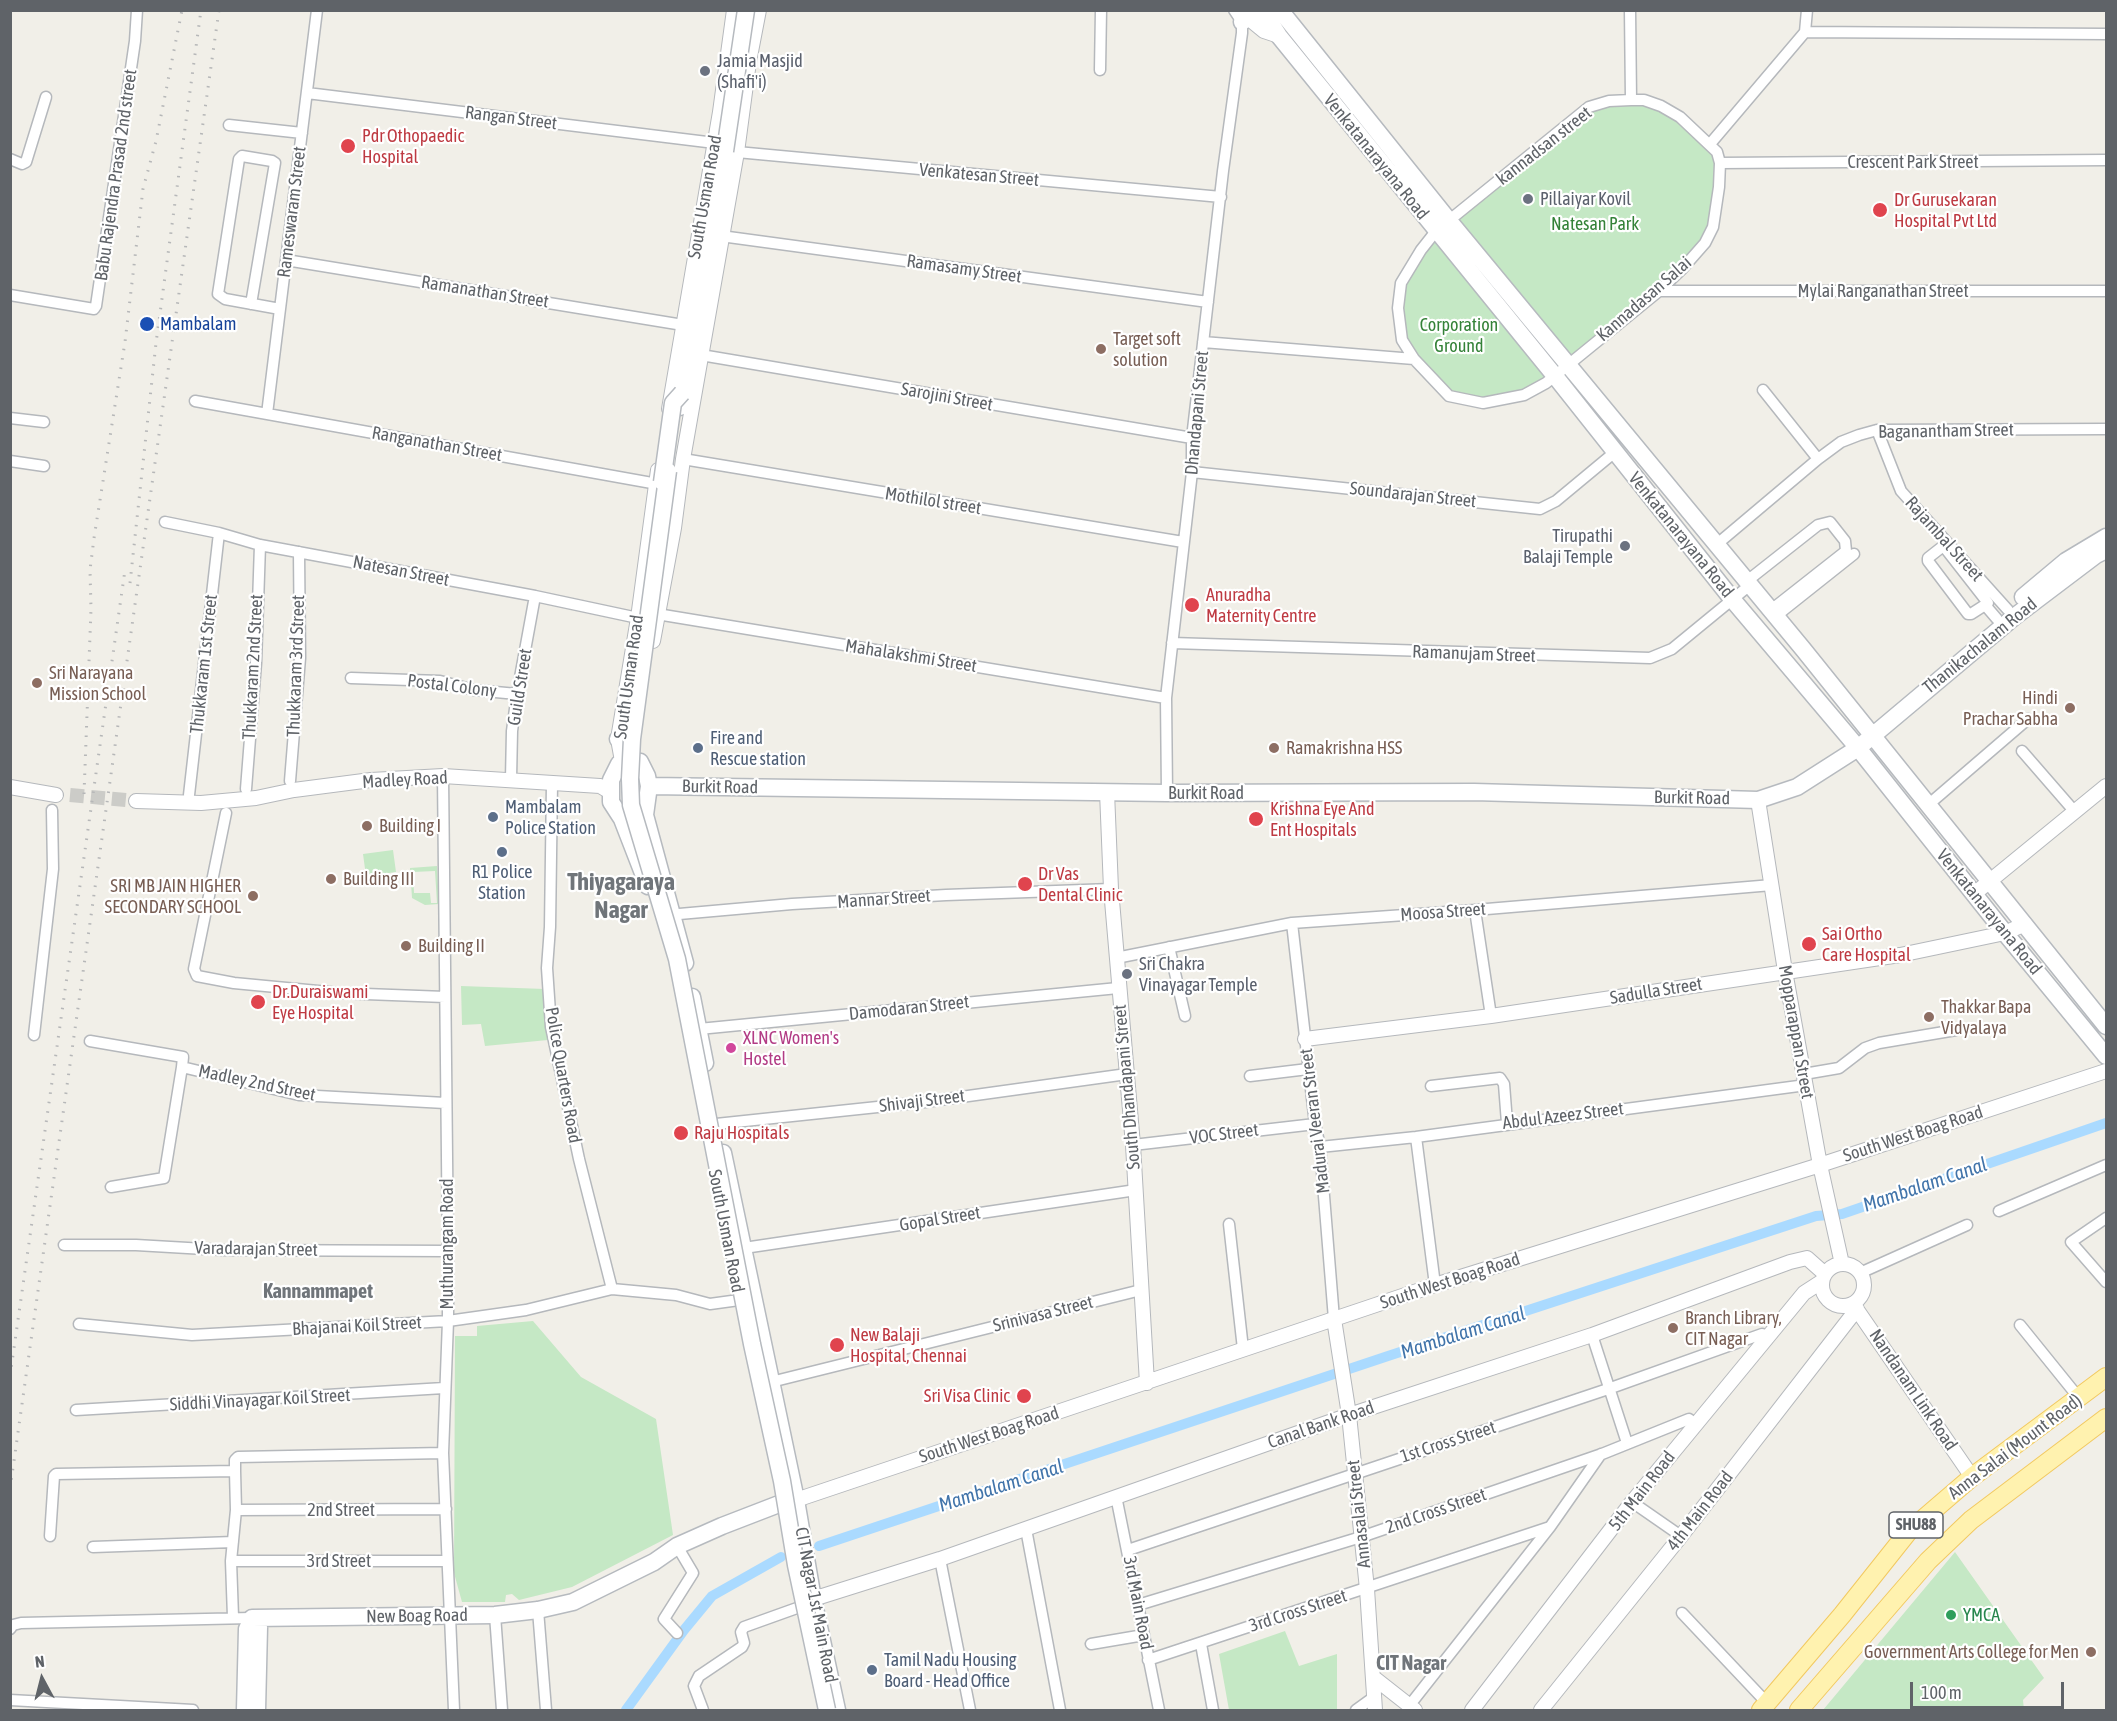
<!DOCTYPE html>
<style>
body{margin:0}
#map{position:relative;width:2117px;height:1721px;overflow:hidden;background:#f1efe8;font-family:"Asap Condensed",sans-serif}
canvas{display:block}
.frame{position:absolute;inset:0;border:12px solid #5f6368;pointer-events:none}
.north{position:absolute;left:12px;top:1649px;width:60px;height:60px;-webkit-text-stroke:4px #fff;paint-order:stroke;rotate:353deg;font-size:16px;font-weight:700;line-height:24px;text-align:center;color:#5f6368}
.north::after{content:'';display:block;margin:auto;width:21px;height:27px;background:#5f6368;clip-path:polygon(50% 0,100% 100%,50% 72%,0 100%)}
.scale{position:absolute;left:1910px;top:1682px;width:154px;height:27px;box-sizing:border-box;border:3px solid #5f6368;border-top:0;padding-left:8px;font-size:18px;line-height:21px;white-space:nowrap;color:#5f6368;-webkit-text-stroke:4px #fff;paint-order:stroke}
</style>
<div id="map">
<canvas width="2117" height="1721"></canvas>
<div class="frame"></div>
<div class="north">N</div>
<div class="scale">100 m</div>
</div>
<script>
const g = document.querySelector('canvas').getContext('2d');
g.lineJoin = 'round';
function fill(path, color) { g.fillStyle = color; g.fill(path, 'evenodd'); }
const shape = rows => new Path2D(rows.map(r => 'M' + r).join(''));
function trace(path, color, width, dash) { g.strokeStyle = color; g.lineWidth = width; g.lineCap = dash ? 'butt' : 'round'; g.setLineDash(dash || []); g.stroke(path); }
function label(font, color, halo, rows, align = 'center') {
  g.font = font + ' "Asap Condensed",sans-serif'; g.lineWidth = 4.5; g.setLineDash([]); g.textBaseline = 'middle'; g.strokeStyle = halo; g.fillStyle = color; for (const [text, x, y, turn = 0] of rows) {
    g.save(); g.translate(x, y); g.rotate((+turn || 0) * Math.PI / 180); g.textAlign = isNaN(turn) ? turn : align; if (halo) g.strokeText(text, 0, 0); g.fillText(text, 0, 0); g.restore();
  }
}
const green = shape([
 [1632,102,1644,103,1682,116,1716,149,1721,170,1703,246,1653,295,1569,359,1455,221,1590,109],
 [1437,236,1551,371,1542,381,1521,393,1482,401,1449,393,1404,340,1400,309,1404,286,1423,254],
 [393,850,396,872,366,876,363,854],
 [437,866,439,904,425,905,412,898,410,868],
 [435,871,437,903,431,903,430,893,414,893,413,872],
 [461,986,545,989,544,1015,548,1040,485,1046,481,1024,462,1025],
 [533,1321,581,1377,656,1419,673,1535,572,1587,519,1600,512,1594,506,1595,505,1602,462,1602,454,1573,455,1336,477,1336,477,1326],
 [1955,1552,2044,1678,2023,1700,2024,1710,1823,1710],
 [1285,1631,1299,1666,1337,1654,1337,1710,1229,1710,1219,1654]
]);
const canal = shape([
 [819,1546,1388,1356,1816,1216,1842,1214,2106,1123],
 [626,1710,684,1630,712,1596,781,1557]
]);
const tertiaryTunnel = shape([
 [70,795,136,801]
]);
const minor = shape([
 [1630,10,1631,100,1609,101,1589,107,1436,231,1421,250,1401,283,1398,308,1402,340,1414,359,1449,396,1483,403,1524,395,1546,383,1659,291,1683,268,1705,243,1713,227,1719,187,1720,163,1717,152,1680,117,1661,106,1644,100,1631,100],
 [1805,32,2106,34],
 [1100,70,1101,10],
 [307,93,715,143],
 [229,125,302,133],
 [1710,144,1805,32,1807,10],
 [737,152,1221,197],
 [10,159,22,164,26,162,46,97],
 [1720,163,2106,160],
 [721,236,1208,302],
 [286,260,683,325],
 [1659,291,2106,291],
 [10,295,94,309,96,306,135,41,137,10],
 [251,304,275,163,272,161,242,156,239,159,218,294,225,299,280,309],
 [1203,342,1414,359],
 [701,355,1192,438],
 [1763,390,1818,459],
 [195,401,663,485],
 [267,414,317,10],
 [10,418,44,422],
 [1877,430,1901,491,2008,610],
 [683,459,1183,542],
 [10,461,44,466],
 [1192,472,1540,509,1556,501,1615,452],
 [165,522,219,533,260,545,535,596,638,618],
 [1716,545,1818,459,1841,442,1859,435,1877,430,2106,429],
 [1747,581,1818,525,1830,522,1845,541,1846,551,1771,610],
 [1985,605,1971,614,1968,614,1928,561,1928,558,1942,547,1945,548,1988,603,1985,605,1997,619],
 [657,614,1166,698],
 [1776,616,1854,554],
 [1172,643,1650,658,1672,649,1750,585],
 [351,678,440,681,474,690,517,694],
 [2022,751,2075,812],
 [443,776,448,1251,448,1321,443,1453,454,1710],
 [511,779,512,731,517,694,535,596],
 [290,781,300,658,299,552],
 [552,784,550,927,547,968,551,1027,579,1159,612,1289],
 [246,789,256,663,260,545],
 [1167,793,1166,698,1192,472,1192,438,1223,171,1242,33,1242,22,1234,10],
 [189,795,219,533],
 [1928,805,2028,719],
 [226,813,194,969,197,976,234,983,339,993,445,997],
 [1475,910,1491,1016],
 [668,915,792,904,946,895,1111,889],
 [1292,923,1315,1124,1320,1147,1334,1319],
 [1169,947,1185,1016],
 [1116,958,1292,923,1475,910,1772,885],
 [699,1029,1118,988],
 [34,1035,53,869,52,810],
 [90,1041,183,1057,182,1067],
 [1804,1074,1839,1068,1865,1048,1879,1043,1956,1030],
 [1250,1076,1308,1069],
 [1431,1086,1500,1078,1504,1084,1507,1123],
 [716,1124,925,1102,1127,1074],
 [1416,1137,1435,1285],
 [1133,1145,1315,1124],
 [1320,1147,1416,1137,1806,1085],
 [111,1187,164,1178,182,1067,299,1095,445,1103],
 [1999,1211,2106,1165],
 [2106,1218,2071,1242,2106,1282],
 [1229,1224,1243,1349],
 [64,1245,136,1245,222,1250,448,1251],
 [744,1248,1136,1190],
 [1860,1273,1967,1225],
 [79,1324,192,1335,448,1321,526,1310,612,1289,676,1295,710,1304,739,1300],
 [2020,1325,2079,1398],
 [1592,1335,1627,1443],
 [771,1382,1141,1290],
 [76,1410,444,1388],
 [1116,1496,1159,1710],
 [1632,1502,1681,1536],
 [236,1510,446,1509],
 [1026,1529,1060,1710],
 [50,1536,54,1476,56,1474,235,1471,235,1460,238,1457,443,1453],
 [677,1546,693,1573,664,1619,677,1633],
 [93,1547,233,1542],
 [1128,1550,1608,1389,1762,1334,1768,1336],
 [940,1559,970,1710],
 [231,1561,447,1561],
 [1138,1605,1361,1537,1602,1454,1689,1419,1696,1424],
 [538,1610,546,1710],
 [1682,1613,1767,1703],
 [495,1615,502,1710],
 [233,1617,231,1561,236,1510,235,1471],
 [10,1629,13,1625,21,1623,252,1618],
 [1091,1644,1144,1635],
 [1201,1644,1213,1710],
 [1148,1660,1550,1527],
 [10,1700,193,1710],
 [1409,1706,1550,1527,1601,1454],
 [703,1710,694,1686,699,1676,742,1647,744,1643,741,1632,744,1627,797,1608],
 [1356,1710,1374,1697]
]);
const tertiary = shape([
 [1243,10,1253,22,1264,31,1279,36],
 [669,409,720,112,734,10],
 [653,641,674,528,683,459,737,152,749,62,759,10],
 [622,761,618,739,638,618,658,470],
 [10,787,56,795],
 [1107,792,1111,889,1133,1145,1147,1383],
 [1758,800,1785,971,1820,1165,1842,1264],
 [136,801,201,803,256,798,294,790,371,780,443,776,600,786,610,792],
 [1974,894,2106,786],
 [1305,1039,1491,1016,1900,955,2005,933,2025,924],
 '1822 1285a21 21 0 1 1 42 0a21 21 0 1 1-42 0Z',
 [1853,1304,1972,1477],
 [1334,1319,1349,1415,1367,1589,1375,1710],
 [796,1500,1435,1285,1820,1165,2106,1071],
 [813,1599,940,1559,1349,1415,1592,1335,1790,1262,1807,1258,1825,1274],
 [1373,1677,1415,1710],
 [1472,1710,1632,1502,1804,1293,1821,1282],
 [1541,1710,1681,1536,1857,1309]
]);
const secondary = shape([
 [1262,10,1279,36,1555,376,1732,599,1858,748,2005,933,2106,1056],
 [1280,10,1450,222,1803,649,2106,1026],
 [1242,22,1258,10],
 [680,407,725,151],
 [2023,597,2066,561,2106,537],
 [618,739,624,734,628,713],
 [649,786,1167,793,1474,792,1758,800,1797,787,1858,748,2014,617,2096,555,2106,550],
 [648,886,622,819,611,802,611,780,619,764,627,760,640,762,647,776,649,786,645,815,685,963],
 [692,997,705,1063],
 [723,1153,796,1500,813,1599,837,1710],
 [252,1618,495,1615,538,1610,573,1602,654,1562,677,1546,722,1526,779,1504,796,1500],
 [252,1618,259,1627,257,1710],
 [245,1710,247,1629,252,1618]
]);
const primary = shape([
 [1761,1710,1842,1615,1908,1532,1972,1477,2106,1377],
 [1799,1710,1928,1561,1971,1520,2106,1418]
]);
const rail = shape([
 [130,583,156,343,201,10],
 [84,794,91,609,90,570,94,538,125,342,143,189,156,141,182,10],
 [10,1376,125,570],
 [10,1489,219,10]
]);
const secondaryBridge = shape([
 [725,151,746,10],
 [668,471,632,739,630,779,631,805,677,959,752,1344,782,1481,796,1565,827,1710],
 [662,482,673,403,682,393]
]);
const markers = [
 [705,71,6,"#6b7280"],
 [348,146,8,"#e0444e"],
 [1528,199,6,"#6b7280"],
 [1880,210,8,"#e0444e"],
 [147,324,8,"#1a4fb4"],
 [1101,349,6,"#8d6e63"],
 [1625,546,6,"#6b7280"],
 [1192,605,8,"#e0444e"],
 [37,683,6,"#8d6e63"],
 [2070,708,6,"#8d6e63"],
 [698,748,6,"#5c6f8a"],
 [1274,748,6,"#8d6e63"],
 [493,817,6,"#5c6f8a"],
 [1256,819,8,"#e0444e"],
 [367,826,6,"#8d6e63"],
 [502,852,6,"#5c6f8a"],
 [331,879,6,"#8d6e63"],
 [1025,884,8,"#e0444e"],
 [253,896,6,"#8d6e63"],
 [1809,944,8,"#e0444e"],
 [406,946,6,"#8d6e63"],
 [1127,974,6,"#6b7280"],
 [258,1002,8,"#e0444e"],
 [1929,1017,6,"#8d6e63"],
 [731,1048,6,"#d1479c"],
 [681,1133,8,"#e0444e"],
 [1673,1328,6,"#8d6e63"],
 [837,1345,8,"#e0444e"],
 [1024,1396,8,"#e0444e"],
 [1951,1615,6,"#2e9e5b"],
 [2091,1652,6,"#8d6e63"],
 [872,1670,6,"#5c6f8a"]
];
const shields = [
 [1916,1525,54]
];
const shieldNames = [
 ["SHU88",1916,1525]
];
const worshipNames = [
 ["Jamia Masjid",717,61],
 ["(Shafi'i)",717,82],
 ["Pillaiyar Kovil",1540,199],
 ["Tirupathi",1613,536,"right"],
 ["Balaji Temple",1613,557,"right"],
 ["Sri Chakra",1139,964],
 ["Vinayagar Temple",1139,985]
];
const streetNames = [
 ["Rangan Street",511,118,7],
 ["kannadsan street",1544,146,-38],
 ["Venkatanarayana Road",1376,157,51],
 ["Crescent Park Street",1913,162],
 ["Babu Rajendra Prasad 2nd street",116,175,-82],
 ["Venkatesan Street",979,175,5],
 ["South Usman Road",705,197,-80],
 ["Rameswaram Street",292,212,-83],
 ["Ramasamy Street",964,269,8],
 ["Mylai Ranganathan Street",1883,291],
 ["Ramanathan Street",485,292,9],
 ["Kannadasan Salai",1644,299,-41],
 ["Sarojini Street",947,397,10],
 ["Dhandapani Street",1197,413,-85],
 ["Baganantham Street",1946,431,-1],
 ["Ranganathan Street",437,444,10],
 ["Soundarajan Street",1413,495,6],
 ["Mothilol street",933,501,9],
 ["Venkatanarayana Road",1681,535,51],
 ["Rajambal Street",1944,539,48],
 ["Natesan Street",401,571,11],
 ["Thanikachalam Road",1980,646,-39],
 ["Ramanujam Street",1474,654,2],
 ["Mahalakshmi Street",911,656,9],
 ["Thukkaram 1st Street",204,664,-84],
 ["Thukkaram 3rd Street",296,666,-88],
 ["Thukkaram 2nd Street",253,667,-87],
 ["South Usman Road",629,677,-82],
 ["Postal Colony",452,686,7],
 ["Guild Street",520,687,-81],
 ["Madley Road",405,780,-3],
 ["Burkit Road",720,787,1],
 ["Burkit Road",1206,793],
 ["Burkit Road",1692,798,1],
 ["Mannar Street",884,899,-4],
 ["Moosa Street",1443,912,-4],
 ["Venkatanarayana Road",1989,912,51],
 ["Sadulla Street",1656,991,-9],
 ["Damodaran Street",909,1008,-6],
 ["Mopparappan Street",1796,1032,80],
 ["Police Quarters Road",563,1075,80],
 ["Madley 2nd Street",257,1083,12],
 ["South Dhandapani Street",1127,1087,-95],
 ["Shivaji Street",922,1101,-7],
 ["Abdul Azeez Street",1563,1116,-7],
 ["Madurai Veeran Street",1315,1121,-97],
 ["VOC Street",1224,1134,-7],
 ["South West Boag Road",1913,1134,-18],
 ["Gopal Street",940,1219,-9],
 ["South Usman Road",726,1231,79],
 ["Muthurangam Road",447,1244,-90],
 ["Varadarajan Street",256,1249,1],
 ["South West Boag Road",1450,1281,-18],
 ["Srinivasa Street",1043,1314,-14],
 ["Bhajanai Koil Street",357,1326,-3],
 ["Nandanam Link Road",1913,1390,56],
 ["Siddhi Vinayagar Koil Street",260,1400,-3],
 ["Canal Bank Road",1321,1425,-19],
 ["South West Boag Road",989,1435,-18],
 ["1st Cross Street",1448,1442,-18],
 ["Anna Salai (Mount Road)",2015,1447,-37],
 ["5th Main Road",1642,1491,-52],
 ["2nd Street",341,1510],
 ["2nd Cross Street",1436,1511,-19],
 ["4th Main Road",1700,1511,-52],
 ["Annasalai Street",1359,1514,-96],
 ["3rd Street",339,1561],
 ["3rd Main Road",1138,1603,79],
 ["CIT Nagar 1st Main Road",816,1605,79],
 ["3rd Cross Street",1298,1611,-18],
 ["New Boag Road",417,1616,-1]
];
const healthNames = [
 ["Pdr Othopaedic",362,136],
 ["Hospital",362,157],
 ["Dr Gurusekaran",1894,200],
 ["Hospital Pvt Ltd",1894,221],
 ["Anuradha",1206,595],
 ["Maternity Centre",1206,616],
 ["Krishna Eye And",1270,809],
 ["Ent Hospitals",1270,830],
 ["Dr Vas",1038,874],
 ["Dental Clinic",1038,895],
 ["Sai Ortho",1822,934],
 ["Care Hospital",1822,955],
 ["Dr.Duraiswami",272,992],
 ["Eye Hospital",272,1013],
 ["Raju Hospitals",694,1133],
 ["New Balaji",850,1335],
 ["Hospital, Chennai",850,1356],
 ["Sri Visa Clinic",1010,1396,"right"]
];
const parkNames = [
 ["Natesan Park",1595,224],
 ["Corporation",1459,325],
 ["Ground",1459,346]
];
const transitNames = [
 ["Mambalam",160,324]
];
const educationNames = [
 ["Target soft",1113,339],
 ["solution",1113,360],
 ["Sri Narayana",49,673],
 ["Mission School",49,694],
 ["Hindi",2058,698,"right"],
 ["Prachar Sabha",2058,719,"right"],
 ["Ramakrishna HSS",1286,748],
 ["Building I",379,826],
 ["Building III",343,879],
 ["SRI MB JAIN HIGHER",241,886,"right"],
 ["SECONDARY SCHOOL",241,907,"right"],
 ["Building II",418,946],
 ["Thakkar Bapa",1941,1007],
 ["Vidyalaya",1941,1028],
 ["Branch Library,",1685,1318],
 ["CIT Nagar",1685,1339],
 ["Government Arts College for Men",2079,1652,"right"]
];
const serviceNames = [
 ["Fire and",710,738],
 ["Rescue station",710,759],
 ["Mambalam",505,807],
 ["Police Station",505,828],
 ["R1 Police",502,872,"center"],
 ["Station",502,893,"center"],
 ["Tamil Nadu Housing",884,1660],
 ["Board - Head Office",884,1681]
];
const hotelNames = [
 ["XLNC Women's",743,1038],
 ["Hostel",743,1059]
];
const leisureNames = [
 ["YMCA",1963,1615]
];
const waterNames = [
 ["Mambalam Canal",1925,1185,-19],
 ["Mambalam Canal",1463,1333,-18],
 ["Mambalam Canal",1001,1486,-18]
];
const neighbourhoodNames = [
 ["Kannammapet",318,1292],
 ["CIT Nagar",1411,1664]
];
const districtNames = [
 ["Thiyagaraya",621,882],
 ["Nagar",621,910]
];
fill(green, '#c5e8c5');
trace(canal, '#aadaff', 10);
trace(tertiaryTunnel, '#ccccc8', 14, [14, 7]);
trace(minor, '#b5b8bc', 13);
trace(tertiary, '#b5b8bc', 16);
trace(secondary, '#b6babf', 19);
trace(primary, '#f2c960', 20);
trace(minor, '#fff', 10);
trace(tertiary, '#fff', 14);
trace(secondary, '#fff', 16);
trace(primary, '#fff2af', 18);
trace(rail, '#b6b7b8', 3, [1.5, 8]);
trace(secondaryBridge, '#b6babf', 19, []);
trace(secondaryBridge, '#fff', 16);
for (const [x, y, r, color] of markers) { const dot = new Path2D(); dot.arc(x, y, r, 0, 2 * Math.PI); g.fillStyle = color; g.fill(dot); trace(dot, '#fff', 2); }
for (const [x, y, w] of shields) { const box = new Path2D(); box.roundRect(x - w / 2, y - 13, w, 26, 4.5); g.fillStyle = '#fff'; g.fill(box); trace(box, '#5f6368', 1.5); }
label('bold 16px', '#5f6368', null, shieldNames);
label('18px', '#5b616d', '#fff', worshipNames, 'left');
label('18px', '#5f6368', '#fff', streetNames);
label('18px', '#be3a42', '#fff', healthNames, 'left');
label('18px', '#348238', '#fff', parkNames);
label('18px', '#164399', '#fff', transitNames, 'left');
label('18px', '#785e54', '#fff', educationNames, 'left');
label('18px', '#4e5e75', '#fff', serviceNames, 'left');
label('18px', '#b23c85', '#fff', hotelNames, 'left');
label('18px', '#27864d', '#fff', leisureNames, 'left');
label('italic 20px', '#4174aa', '#fff', waterNames);
label('bold 20px', '#70757a', '#fff', neighbourhoodNames);
label('bold 24px', '#70757a', '#fff', districtNames);
</script>
